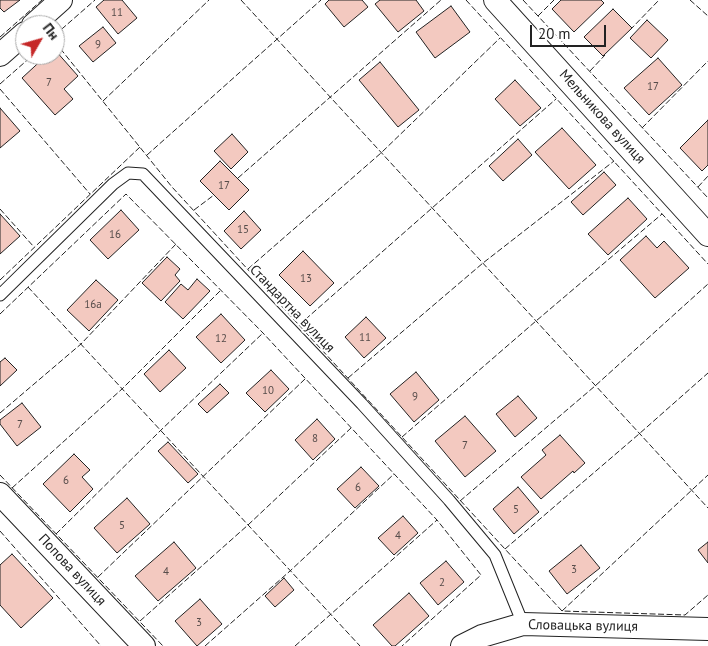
<!DOCTYPE html>
<meta charset="utf-8">
<style>
body{margin:0}
#map{position:relative;width:708px;height:646px;overflow:hidden;background:#fff;font-family:"PT Sans",sans-serif}
canvas{display:block}
.north{position:absolute;left:15px;top:15px;width:50px;height:50px;box-sizing:border-box;background:#fff;border:1px solid #a7a7a7;border-radius:50%;rotate:52deg;font-size:14px;font-weight:700;line-height:20px;text-align:center;color:#222}
.north::after{content:'';display:block;margin:auto;width:18px;height:22px;background:#c62828;clip-path:polygon(50% 0,100% 100%,50% 72%,0 100%)}
.scale{position:absolute;left:530px;top:25px;width:76px;height:22px;box-sizing:border-box;border:2px solid #222;border-top:0;padding-left:6px;font-size:15px;line-height:18px;white-space:nowrap;color:#222;-webkit-text-stroke:4px #fff;paint-order:stroke}
</style>
<div id="map">
<canvas width="708" height="646"></canvas>
<div class="north">Пн</div>
<div class="scale">20 m</div>
</div>
<script>
const g = document.querySelector('canvas').getContext('2d');
g.lineJoin = 'round';
function fill(path, color) { g.fillStyle = color; g.fill(path, 'evenodd'); }
const shape = rows => new Path2D(rows.map(r => 'M' + r).join(''));
function trace(path, color, width, dash) { g.strokeStyle = color; g.lineWidth = width; g.lineCap = dash ? 'butt' : 'round'; g.setLineDash(dash || []); g.stroke(path); }
function label(font, color, halo, rows, align = 'center') {
  g.font = font + ' "PT Sans",sans-serif'; g.lineWidth = 4; g.setLineDash([]); g.textBaseline = 'middle'; g.strokeStyle = halo; g.fillStyle = color; for (const [text, x, y, turn = 0] of rows) {
    g.save(); g.translate(x, y); g.rotate((+turn || 0) * Math.PI / 180); g.textAlign = isNaN(turn) ? turn : align; if (halo) g.strokeText(text, 0, 0); g.fillText(text, 0, 0); g.restore();
  }
}
const building = shape([
 [0,0,20,0,4,12,0,8,0,0],
 [104,0,122,0,137,18,118,34,96,7,104,0],
 [329,0,362,0,368,7,344,27,325,4,329,0],
 [380,0,416,0,424,11,398,32,375,4,380,0],
 [561,0,601,0,604,3,574,32,552,9,561,0],
 [451,6,470,32,435,58,416,32,451,6],
 [613,9,632,28,603,56,584,37,613,9],
 [647,20,668,40,651,58,630,38,647,20],
 [103,27,116,43,93,62,79,46,103,27],
 [55,50,78,76,64,89,73,99,55,115,22,78,47,55,55,55,55,50],
 [658,58,682,85,649,115,624,88,658,58],
 [380,62,419,110,398,127,359,80,380,62],
 [515,80,541,108,520,126,495,99,515,80],
 [0,108,20,131,0,148,0,108],
 [708,120,708,165,702,171,680,148,708,120],
 [562,128,596,165,569,189,535,152,562,128],
 [232,134,248,152,231,169,214,151,232,134],
 [518,139,532,155,503,181,489,166,518,139],
 [220,161,249,190,229,210,200,181,220,161],
 [604,172,616,185,583,215,571,202,604,172],
 [628,198,647,219,608,255,588,234,628,198],
 [121,210,139,230,108,259,90,240,121,210],
 [244,211,261,230,241,249,224,231,244,211],
 [0,214,20,236,0,254,0,214],
 [646,236,657,248,664,241,689,268,655,298,620,260,646,236],
 [303,251,334,283,310,306,279,275,303,251],
 [167,257,180,269,175,275,180,281,161,301,142,283,167,257],
 [197,279,210,291,183,319,165,302,181,284,188,290,197,279],
 [96,280,118,300,89,331,67,310,96,280],
 [221,314,245,340,221,363,196,337,221,314],
 [366,317,386,338,364,358,345,337,366,317],
 [169,350,186,368,160,392,144,374,169,350],
 [5,358,17,370,0,386,0,362,5,358],
 [271,370,289,389,265,412,246,393,271,370],
 [416,372,439,400,414,422,390,394,416,372],
 [220,384,229,393,207,413,198,404,220,384],
 [518,396,537,418,515,437,496,414,518,396],
 [22,403,41,427,17,446,0,424,0,420,22,403],
 [465,416,496,451,465,477,435,441,465,416],
 [317,419,335,439,313,460,295,440,317,419],
 [560,435,585,463,574,473,573,471,541,499,521,477,546,455,542,450,560,435],
 [168,442,198,474,188,483,158,451,168,442],
 [74,454,90,470,82,477,93,489,70,512,43,484,74,454],
 [361,467,379,486,355,508,337,489,361,467],
 [518,487,539,512,514,534,493,509,518,487],
 [127,498,150,524,117,553,94,528,127,498],
 [403,516,418,533,394,555,378,538,403,516],
 [174,542,196,568,158,601,135,576,174,542],
 [708,542,708,563,698,550,708,542],
 [581,545,600,568,567,594,549,571,581,545],
 [12,554,53,598,21,628,0,605,0,565,12,554],
 [446,561,464,582,438,605,420,583,446,561],
 [284,578,294,590,275,607,265,596,284,578],
 [409,593,429,616,395,646,392,646,373,625,409,593],
 [200,599,222,624,197,646,175,621,200,599]
]);
const lane = shape([
 [0,295,113,184,128,173,143,174,362,404,449,500,495,555,523,624]
]);
const street = shape([
 [495,0,708,235],
 [33,25,61,0],
 [0,55,25,33],
 [0,494,144,646],
 [462,646,482,636,523,624,708,629]
]);
const fence = shape([
 [241,0,708,508],
 [466,0,708,264],
 [523,0,708,198],
 [690,0,708,16],
 [538,16,554,0],
 [630,30,659,0],
 [55,35,95,0],
 [0,37,42,0],
 [55,42,172,187,562,611,685,615,708,595],
 [590,71,605,55],
 [0,84,33,55],
 [0,89,90,194],
 [103,101,209,0],
 [642,128,708,61],
 [147,155,321,0],
 [238,178,441,0],
 [698,187,708,176],
 [0,209,34,247],
 [194,210,214,195],
 [248,269,381,153,500,38],
 [0,280,140,147],
 [28,287,360,646],
 [0,314,126,194,263,333,437,520,481,575,402,646],
 [299,325,556,99],
 [348,378,483,263,614,161],
 [0,413,81,344,176,244],
 [402,437,536,321,662,214],
 [0,475,163,646],
 [12,488,122,389,221,290],
 [460,501,595,386,708,284],
 [0,531,101,646],
 [56,534,160,431,263,333],
 [505,549,639,434,708,373],
 [98,577,305,379],
 [562,611,708,475],
 [140,621,248,525,351,428],
 [205,646,290,571,394,474],
 [295,646,437,520]
]);
const numberNames = [
 ["11",117,13],
 ["9",98,45],
 ["7",49,83],
 ["17",653,87],
 ["17",224,186],
 ["15",243,230],
 ["16",115,235],
 ["13",306,279],
 ["16а",93,305],
 ["11",365,338],
 ["12",221,339],
 ["10",268,391],
 ["9",415,397],
 ["7",20,425],
 ["8",315,439],
 ["7",465,446],
 ["6",66,481],
 ["6",358,488],
 ["5",516,510],
 ["5",122,526],
 ["4",398,536],
 ["3",574,570],
 ["4",166,572],
 ["2",442,583],
 ["3",199,623]
];
const streetNames = [
 ["Мельникова вулиця",602,117,48],
 ["Стандартна вулиця",292,309,46],
 ["Попова вулиця",72,570,47],
 ["Словацька вулиця",583,626,1]
];
fill(building, '#f3c9c0');
trace(building, '#222', 1);
trace(lane, '#222', 13);
trace(street, '#222', 24);
trace(lane, '#fff', 11);
trace(street, '#fff', 22);
trace(fence, '#222', 1, [6, 2.5]);
label('11px', '#564c4a', null, numberNames);
label('14px', '#222', '#fff', streetNames);
</script>
